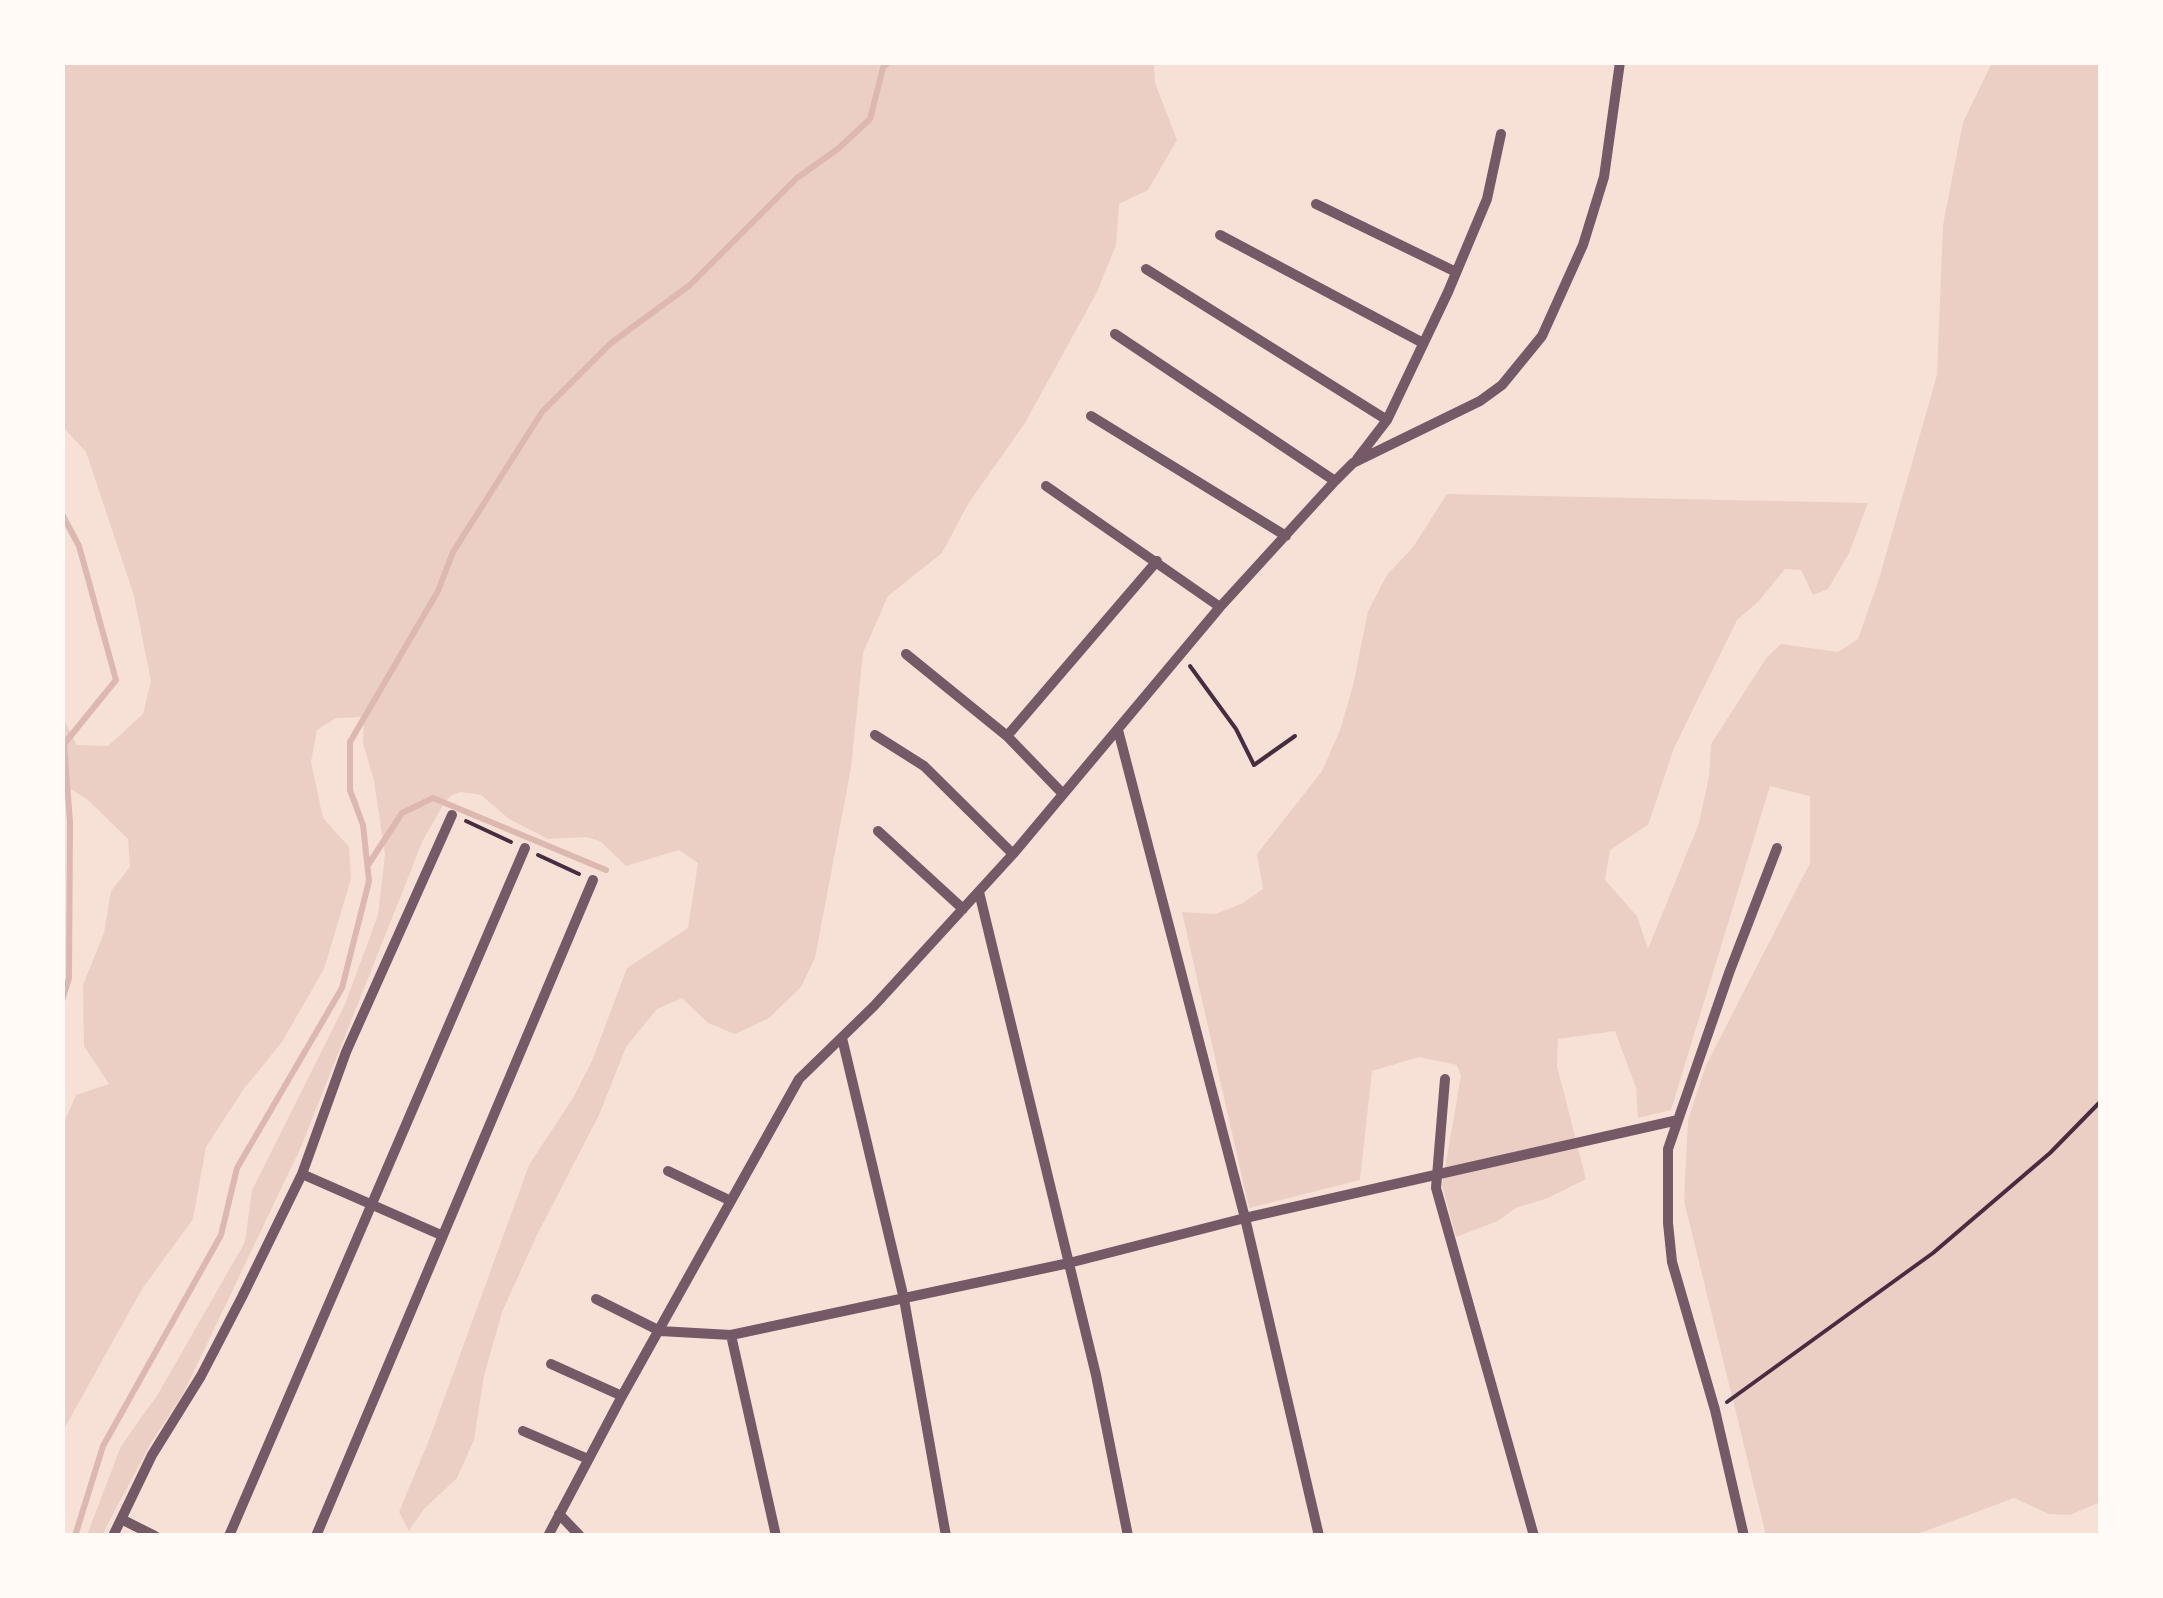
<!DOCTYPE html>
<style>
body{margin:0}
#map{position:relative;width:2163px;height:1598px;overflow:hidden;background:#f7e1d7;font-family:"Golos Text",sans-serif}
canvas{display:block}
.frame{position:absolute;inset:0;border:65px solid #fffaf5;pointer-events:none}
</style>
<div id="map">
<canvas width="2163" height="1598"></canvas>
<div class="frame"></div>
</div>
<script>
const g = document.querySelector('canvas').getContext('2d');
g.lineJoin = 'round';
function fill(path, color) { g.fillStyle = color; g.fill(path, 'evenodd'); }
const shape = rows => new Path2D(rows.map(r => 'M' + r).join(''));
function trace(path, color, width, dash) { g.strokeStyle = color; g.lineWidth = width; g.lineCap = dash ? 'butt' : 'round'; g.setLineDash(dash || []); g.stroke(path); }
const green = shape([
 [63,62,1154,63,1155,83,1177,140,1148,190,1119,204,1116,245,1097,292,1025,423,968,504,942,553,888,596,863,653,851,768,815,958,801,987,769,1018,735,1034,708,1023,682,998,657,1009,626,1047,599,1115,537,1235,502,1312,484,1376,474,1440,457,1478,424,1509,409,1531,399,1512,429,1440,529,1165,573,1098,592,1061,627,968,688,928,698,863,679,850,626,866,600,841,586,837,548,839,509,819,481,795,461,792,452,795,445,802,423,840,301,1147,183,1394,151,1443,102,1535,87,1535,121,1446,158,1394,245,1242,252,1190,345,1004,378,915,385,854,374,781,363,743,364,717,336,718,317,730,311,762,323,818,349,847,351,879,324,969,282,1042,243,1090,206,1147,193,1219,142,1289,63,1431,63,1125,76,1095,109,1084,84,1046,83,985,104,933,111,891,130,867,128,839,88,800,63,784,63,718,77,745,108,746,143,714,151,681,134,596,86,452,63,427],
 [1992,63,2100,63,2100,1502,2070,1515,2049,1514,2014,1498,1915,1535,1766,1535,1684,1201,1688,1120,1706,1065,1810,863,1810,796,1770,786,1671,1110,1638,1118,1636,1088,1615,1031,1558,1039,1557,1066,1586,1179,1548,1198,1516,1208,1498,1221,1456,1237,1442,1185,1461,1076,1457,1065,1419,1057,1372,1071,1360,1180,1249,1208,1182,912,1216,914,1243,903,1263,889,1257,854,1322,771,1340,730,1353,686,1368,611,1387,575,1413,547,1447,494,1868,503,1849,553,1828,589,1813,595,1801,570,1785,569,1759,601,1737,620,1674,748,1648,825,1610,850,1605,880,1637,916,1648,949,1699,823,1709,776,1711,744,1767,657,1781,644,1838,652,1858,639,1879,579,1937,375,1943,225,1963,122]
]);
const stream = shape([
 [62,514,79,546,116,680,64,744,70,822,69,978,62,1001],
 [368,865,402,813,433,798,606,870],
 [75,1536,103,1446,221,1235,237,1168,342,988,369,881,363,825,350,790,350,742,438,591,453,552,542,412,611,343,690,285,797,178,839,148,870,119,883,68,889,62]
]);
const path = shape([
 [1190,666,1236,729,1254,765,1295,736],
 [466,821,511,842],
 [538,855,579,874],
 [1727,1402,1933,1253,2050,1153,2100,1102]
]);
const minor = shape([
 [1316,204,1456,272],
 [1220,235,1423,343],
 [1146,269,1387,420],
 [1115,334,1335,481],
 [1091,416,1286,536],
 [1357,459,1387,420,1448,292,1487,199,1501,134],
 [1046,486,1220,607],
 [906,654,1007,736,1063,794],
 [1118,730,1245,1218,1319,1536],
 [875,735,924,766,1013,854],
 [1007,736,1157,561],
 [878,831,963,909],
 [979,892,1096,1375,1128,1536],
 [842,1038,904,1299,946,1536],
 [1445,1079,1436,1188,1534,1536],
 [668,1171,731,1201],
 [302,1174,441,1235],
 [596,1299,660,1331,731,1335,1069,1263,1245,1218,1678,1120],
 [731,1335,776,1536],
 [551,1364,622,1396],
 [523,1431,588,1459],
 [559,1514,580,1536],
 [121,1519,155,1536],
 [113,1536,152,1455,201,1376,242,1297,302,1174,346,1052,452,815],
 [229,1536,525,848],
 [316,1536,593,880],
 [548,1536,622,1396,799,1079,874,1006,1013,854,1220,607,1335,481,1353,463,1480,401,1502,385,1542,336,1583,245,1604,177,1620,62],
 [1744,1536,1715,1410,1672,1262,1668,1223,1668,1149,1729,973,1777,848]
]);
fill(green, '#ebcfc5');
trace(stream, '#dcb8b0', 6);
trace(path, '#4a2c40', 4);
trace(minor, '#755966', 10);
</script>
